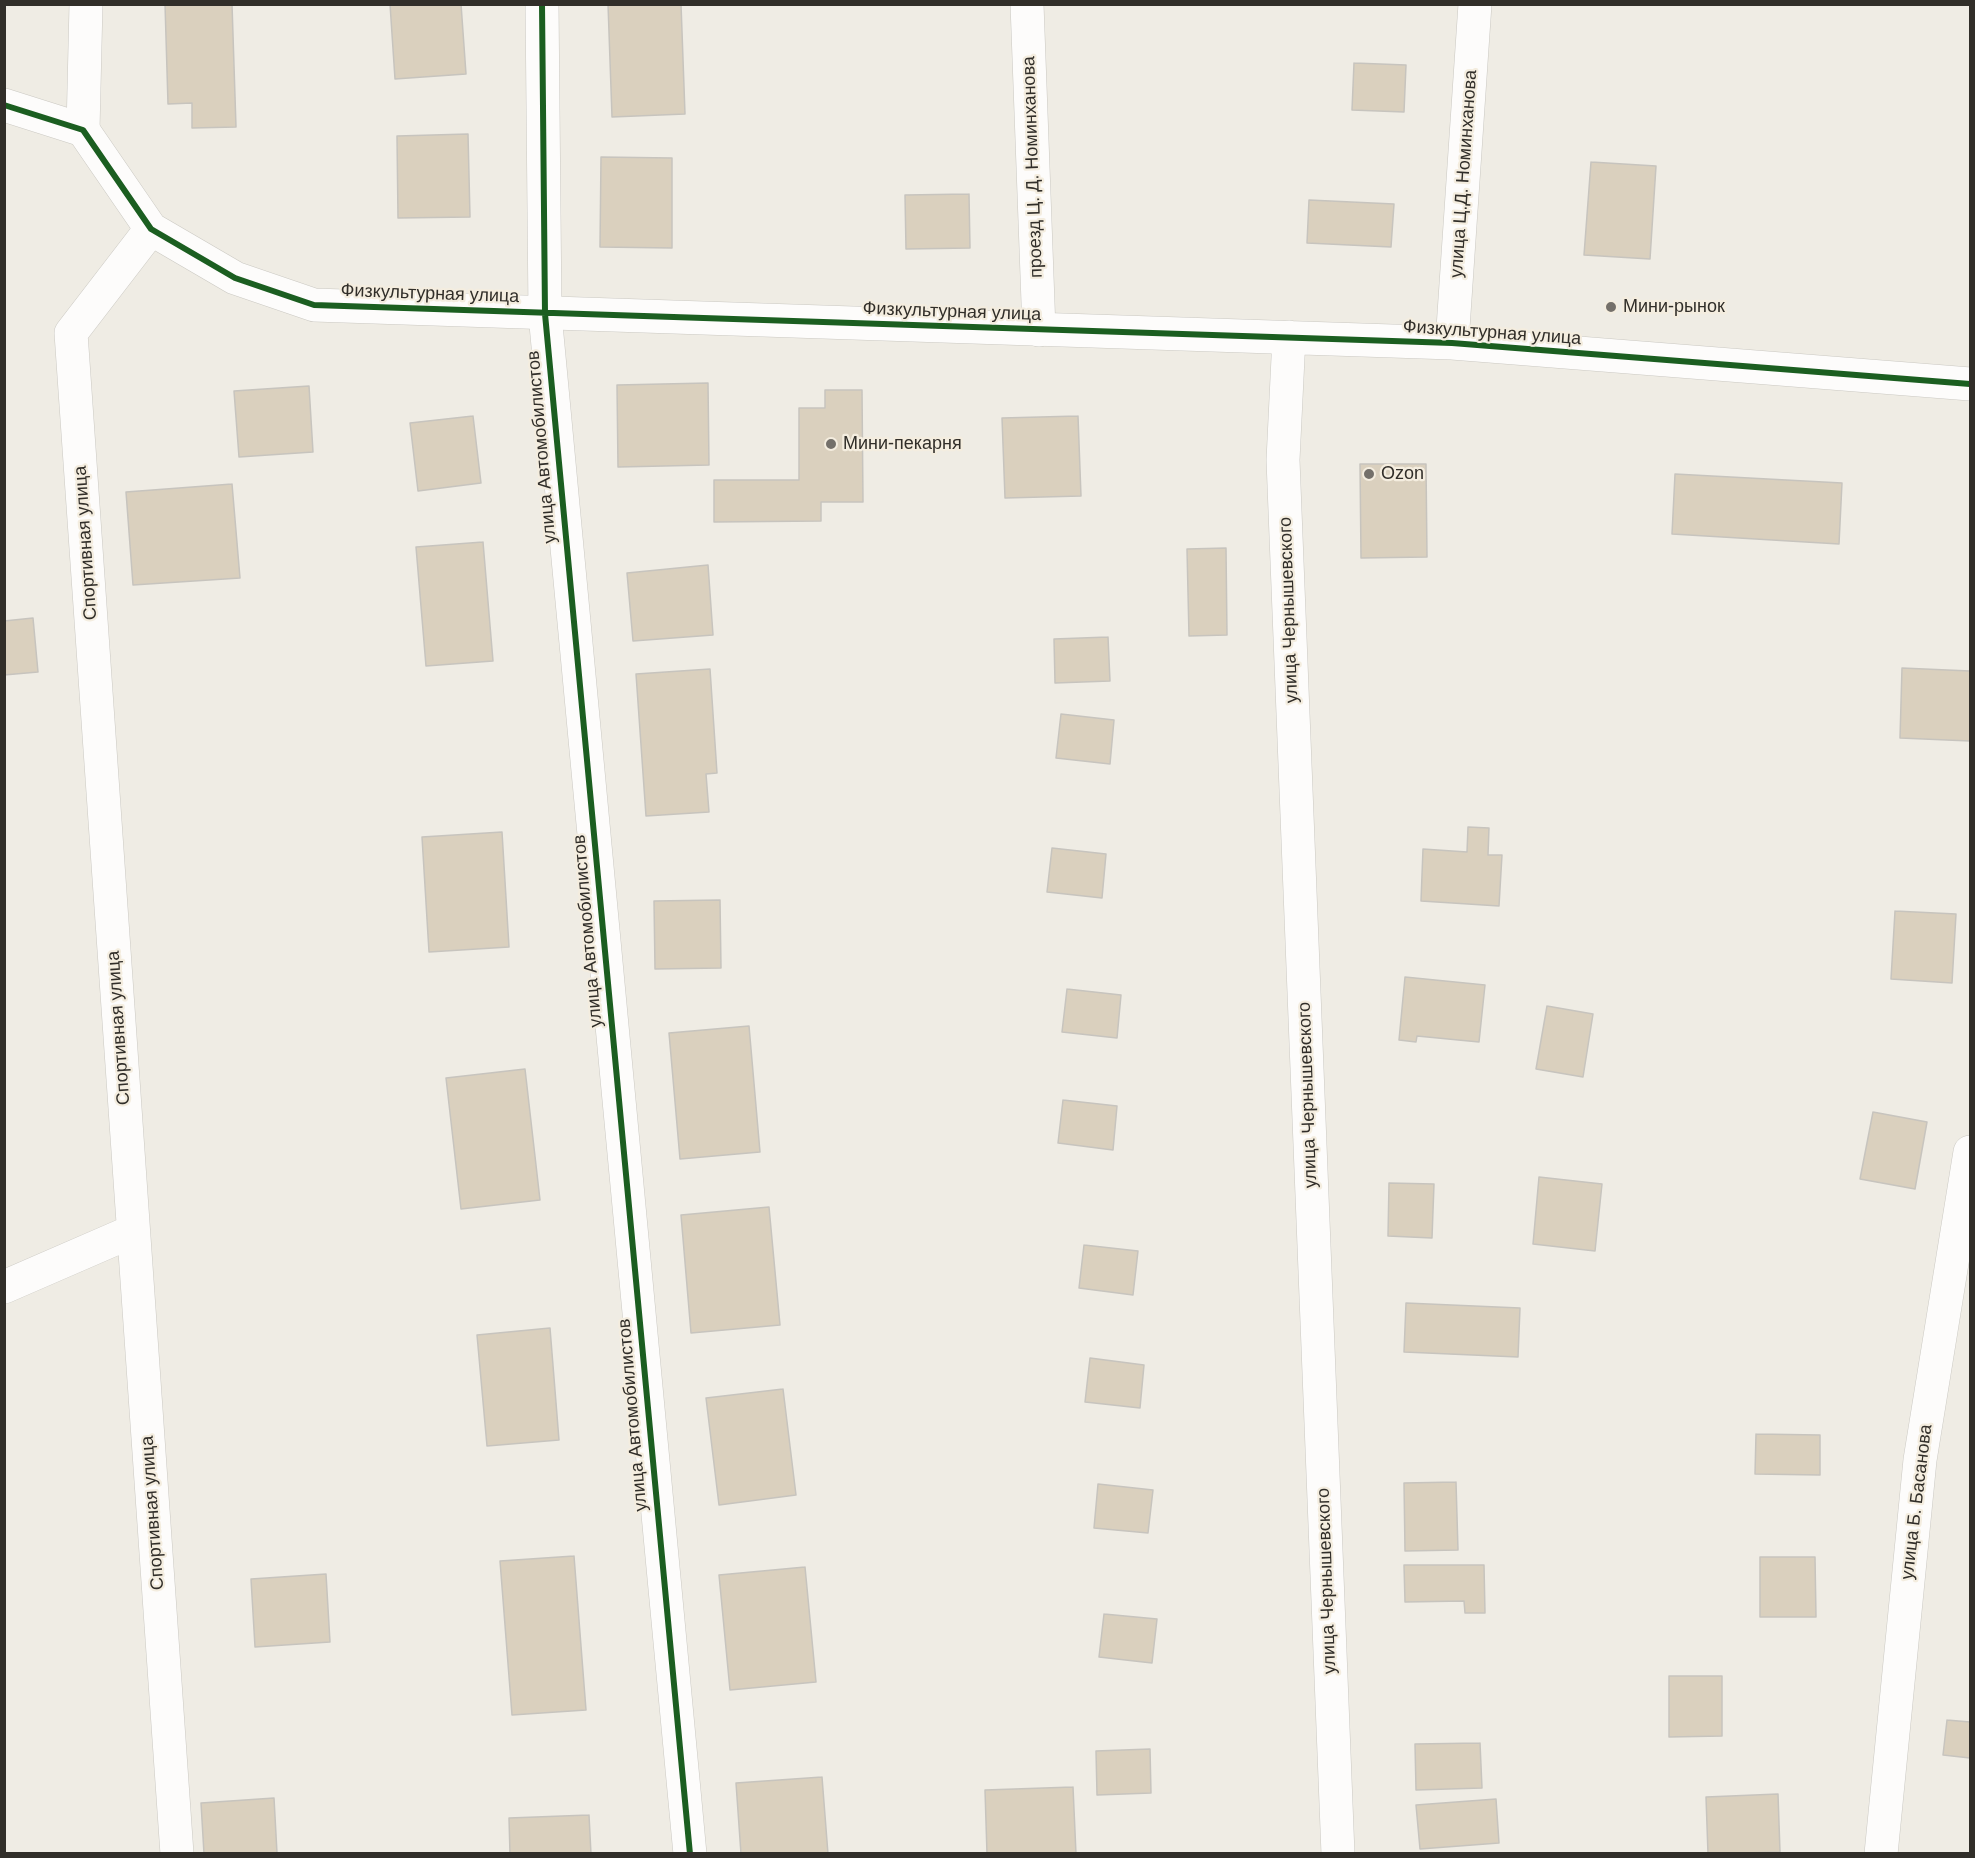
<!DOCTYPE html>
<meta charset="utf-8">
<style>
body{margin:0}
#map{position:relative;width:1975px;height:1858px;overflow:hidden;background:#efece4;font-family:Arial,sans-serif}
canvas{display:block}
.frame{position:absolute;inset:0;border:6px solid #312e29;pointer-events:none}
</style>
<div id="map">
<canvas width="1975" height="1858"></canvas>
<div class="frame"></div>
</div>
<script>
const g = document.querySelector('canvas').getContext('2d');
g.lineJoin = 'round';
function fill(path, color) { g.fillStyle = color; g.fill(path, 'evenodd'); }
const shape = rows => new Path2D(rows.map(r => 'M' + r).join(''));
function trace(path, color, width, dash) { g.strokeStyle = color; g.lineWidth = width; g.lineCap = dash ? 'butt' : 'round'; g.setLineDash(dash || []); g.stroke(path); }
function label(font, color, halo, rows, align = 'center') {
  g.font = font + ' Arial,sans-serif'; g.lineWidth = 4.5; g.setLineDash([]); g.textBaseline = 'middle'; g.strokeStyle = halo; g.fillStyle = color; for (const [text, x, y, turn = 0] of rows) {
    g.save(); g.translate(x, y); g.rotate((+turn || 0) * Math.PI / 180); g.textAlign = isNaN(turn) ? turn : align; if (halo) g.strokeText(text, 0, 0); g.fillText(text, 0, 0); g.restore();
  }
}
const building = shape([
 [165,4,232,4,236,127,192,128,192,103,168,104,165,4],
 [390,4,461,4,466,74,395,79,390,4],
 [608,4,681,4,685,114,612,117,608,4],
 [1354,63,1406,65,1404,112,1352,110,1354,63],
 [468,134,470,217,398,218,397,136,468,134],
 [601,157,672,158,672,248,600,247,601,157],
 [1591,162,1656,166,1650,259,1584,255,1591,162],
 [969,194,970,248,906,249,905,195,969,194],
 [1309,200,1394,204,1391,247,1307,243,1309,200],
 [708,383,709,465,618,467,617,385,708,383],
 [309,386,313,452,239,457,234,391,309,386],
 [825,390,862,390,863,502,821,502,821,521,714,522,714,480,799,480,799,408,825,408,825,390],
 [473,416,481,483,418,491,410,423,473,416],
 [1078,416,1081,496,1005,498,1002,418,1078,416],
 [1360,464,1426,464,1427,557,1361,558,1360,464],
 [1675,474,1842,483,1839,544,1672,534,1675,474],
 [232,484,240,578,133,585,126,492,232,484],
 [483,542,493,661,426,666,416,547,483,542],
 [1226,548,1227,635,1189,636,1187,549,1226,548],
 [708,565,713,635,633,641,627,573,708,565],
 [33,618,38,672,4,675,4,621,33,618],
 [1108,637,1110,681,1055,683,1054,639,1108,637],
 [1902,668,1970,671,1970,741,1900,738,1902,668],
 [710,669,717,773,706,774,709,812,646,816,636,674,710,669],
 [1061,714,1114,720,1110,764,1056,758,1061,714],
 [1468,827,1489,828,1488,855,1502,855,1499,906,1421,901,1423,849,1467,852,1468,827],
 [502,832,509,947,429,952,422,837,502,832],
 [1052,848,1106,854,1102,898,1047,892,1052,848],
 [720,900,721,968,655,969,654,901,720,900],
 [1895,911,1956,914,1952,983,1891,979,1895,911],
 [1405,977,1485,985,1479,1042,1417,1036,1416,1042,1399,1040,1405,977],
 [1067,989,1121,995,1117,1038,1062,1032,1067,989],
 [1547,1006,1593,1014,1583,1077,1536,1069,1547,1006],
 [749,1026,760,1152,680,1159,669,1033,749,1026],
 [525,1069,540,1200,461,1209,446,1078,525,1069],
 [1063,1100,1117,1106,1113,1150,1058,1143,1063,1100],
 [1873,1112,1927,1122,1915,1189,1860,1179,1873,1112],
 [1539,1177,1602,1184,1595,1251,1533,1244,1539,1177],
 [1389,1183,1434,1184,1432,1238,1388,1236,1389,1183],
 [769,1207,780,1325,691,1333,681,1215,769,1207],
 [1084,1245,1138,1251,1133,1295,1079,1288,1084,1245],
 [1406,1303,1520,1308,1518,1357,1404,1352,1406,1303],
 [550,1328,559,1440,487,1446,477,1335,550,1328],
 [1090,1358,1144,1365,1140,1408,1085,1402,1090,1358],
 [783,1389,796,1495,719,1505,706,1398,783,1389],
 [1756,1434,1820,1435,1820,1475,1755,1474,1756,1434],
 [1456,1482,1458,1550,1405,1551,1404,1483,1456,1482],
 [1098,1484,1153,1490,1148,1533,1094,1528,1098,1484],
 [574,1556,586,1710,512,1715,500,1561,574,1556],
 [1760,1557,1815,1557,1816,1617,1760,1617,1760,1557],
 [1404,1565,1484,1565,1485,1613,1465,1613,1464,1601,1405,1602,1404,1565],
 [805,1567,816,1682,730,1690,719,1575,805,1567],
 [326,1574,330,1642,255,1647,251,1579,326,1574],
 [1104,1614,1157,1619,1152,1663,1099,1657,1104,1614],
 [1669,1676,1722,1676,1722,1736,1669,1737,1669,1676],
 [1947,1720,1970,1722,1970,1758,1943,1755,1947,1720],
 [1480,1743,1482,1788,1416,1790,1415,1744,1480,1743],
 [1150,1749,1151,1793,1097,1795,1096,1751,1150,1749],
 [822,1777,828,1854,741,1854,736,1783,822,1777],
 [1073,1787,1076,1854,987,1854,985,1790,1073,1787],
 [1778,1794,1780,1852,1708,1854,1706,1797,1778,1794],
 [274,1798,277,1853,204,1854,201,1803,274,1798],
 [1496,1799,1499,1843,1420,1849,1416,1805,1496,1799],
 [589,1815,591,1854,510,1854,509,1818,589,1815]
]);
const minor = shape([
 [542,4,545,314,690,1854],
 [1027,4,1039,330],
 [83,130,86,4],
 [151,229,71,333,177,1854],
 [4,1287,133,1231],
 [1881,1854,1920,1460,1970,1152]
]);
const tertiary = shape([
 [4,105,83,130,151,229,235,278,314,305,1452,343,1970,384],
 [1289,337,1283,460,1338,1854],
 [1452,343,1475,4]
]);
const cycleway = shape([
 [542,4,545,314,690,1854],
 [4,105,83,130,151,229,235,278,314,305,1452,343,1970,384]
]);
const markers = [
 [1611,307,6,"#74706a"],
 [831,444,6,"#74706a"],
 [1369,474,6,"#74706a"]
];
const streetNames = [
 ["проезд Ц. Д. Номинханова",1033,167,-92],
 ["улица Ц.Д. Номинханова",1464,174,-86],
 ["Физкультурная улица",430,294,2],
 ["Физкультурная улица",952,312,2],
 ["Физкультурная улица",1492,333,4],
 ["улица Автомобилистов",542,447,-95],
 ["Спортивная улица",86,543,-94],
 ["улица Чернышевского",1289,610,-92],
 ["улица Автомобилистов",588,931,-95],
 ["Спортивная улица",119,1028,-94],
 ["улица Чернышевского",1308,1095,-92],
 ["улица Автомобилистов",633,1415,-95],
 ["улица Б. Басанова",1917,1502,-83],
 ["Спортивная улица",153,1513,-94],
 ["улица Чернышевского",1327,1581,-92]
];
const poiNames = [
 ["Мини-рынок",1623,307],
 ["Мини-пекарня",843,444],
 ["Ozon",1381,474]
];
fill(building, '#dad0be');
trace(building, '#c7c4be', 1.5);
trace(minor, '#cac8c2', 34);
trace(tertiary, '#cac8c2', 34);
trace(minor, '#fdfcfb', 33);
trace(tertiary, '#fdfcfb', 33);
trace(cycleway, '#1b5e20', 6);
for (const [x, y, r, color] of markers) { const dot = new Path2D(); dot.arc(x, y, r, 0, 2 * Math.PI); g.fillStyle = color; g.fill(dot); trace(dot, '#f4eddf', 2); }
label('18px', '#312e29', '#f4eddf', streetNames);
label('18px', '#312e29', '#f4eddf', poiNames, 'left');
</script>
